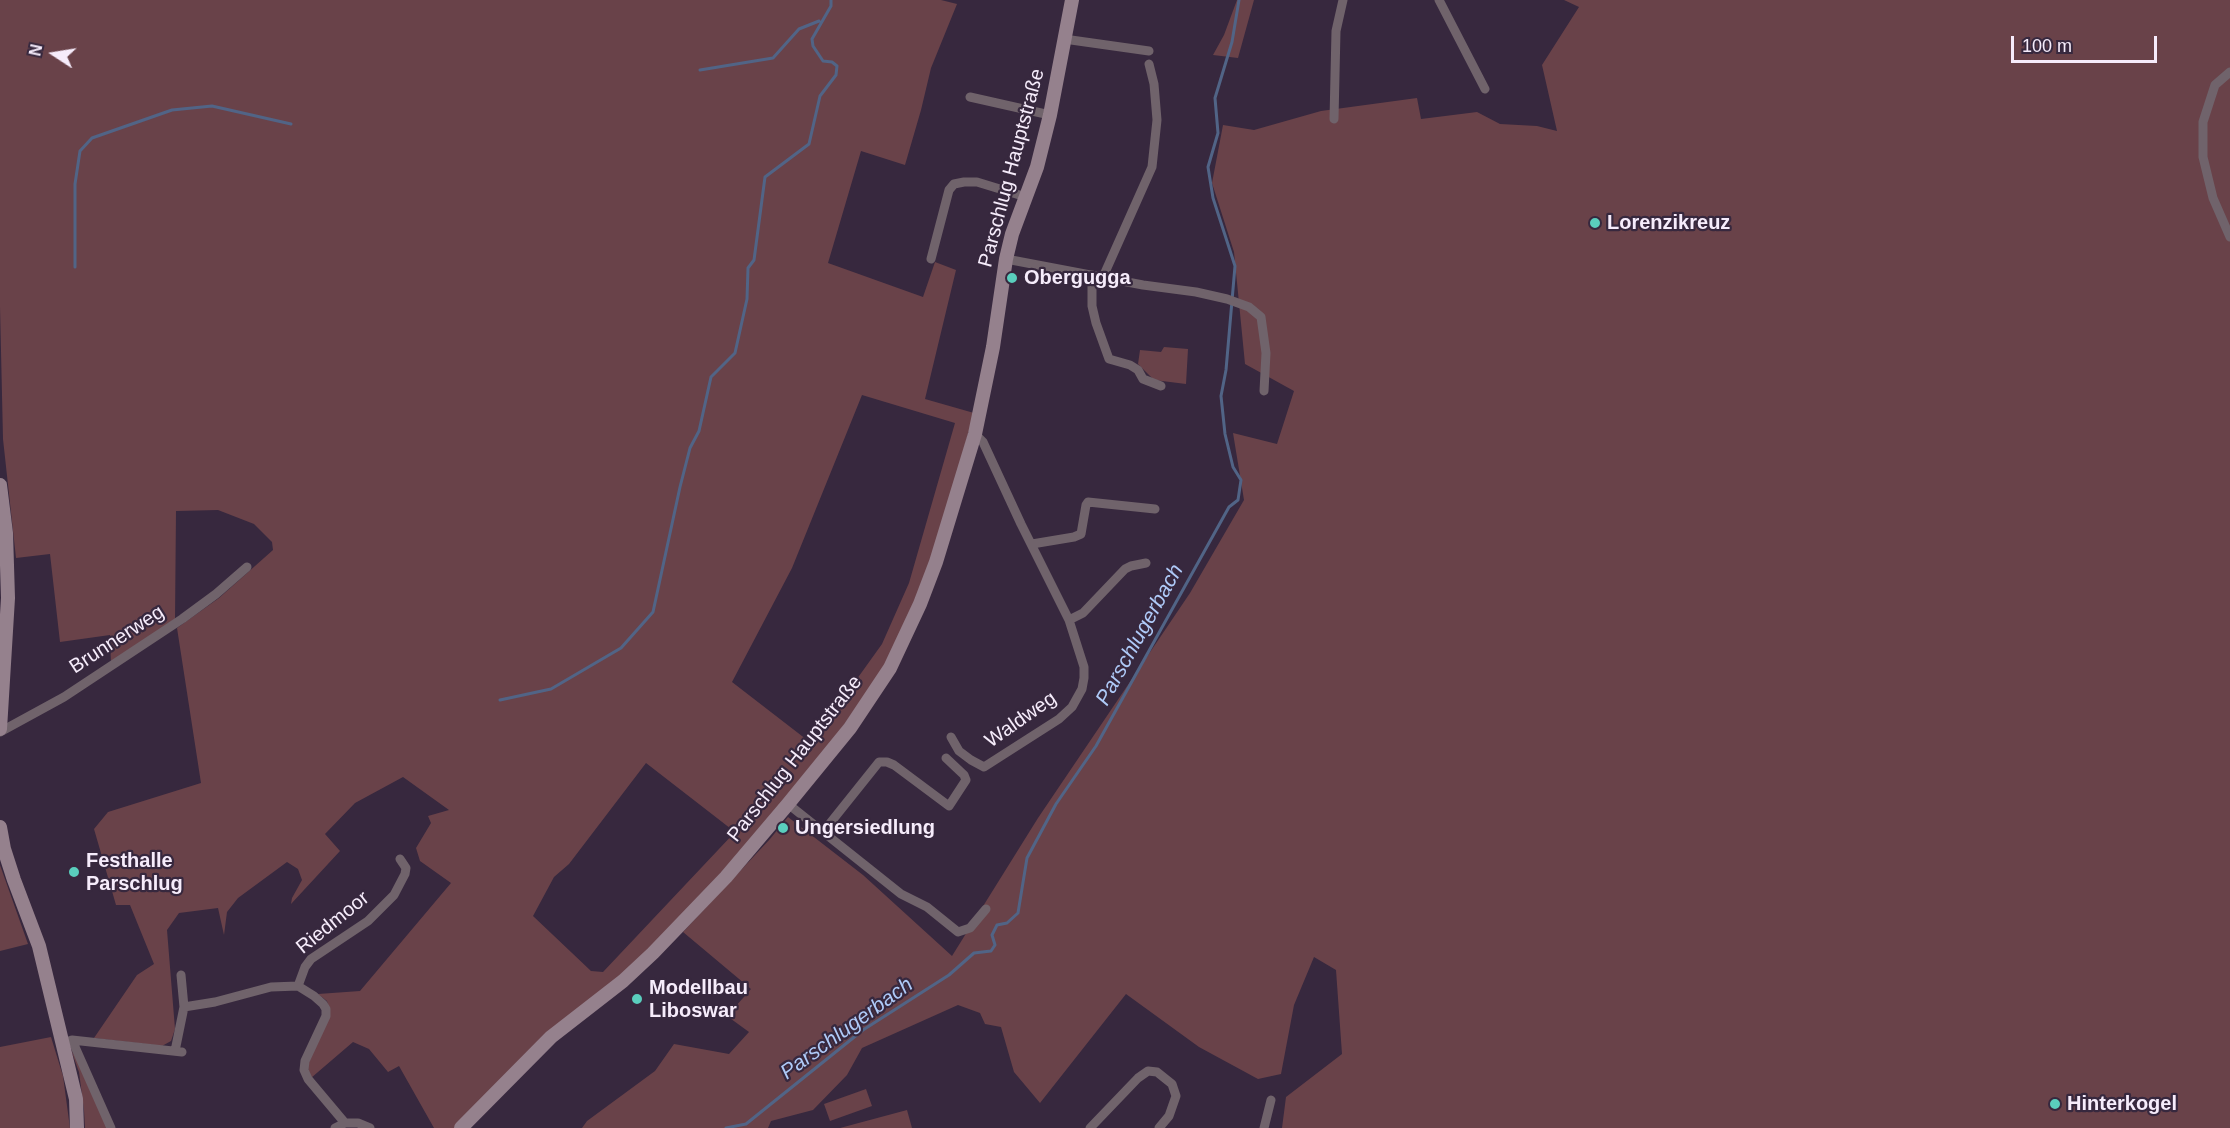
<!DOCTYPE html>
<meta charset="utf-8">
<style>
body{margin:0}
#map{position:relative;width:2230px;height:1128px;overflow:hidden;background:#37283e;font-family:Helvetica,sans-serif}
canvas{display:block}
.north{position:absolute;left:24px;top:24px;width:60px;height:60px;-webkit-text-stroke:4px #37283e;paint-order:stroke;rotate:282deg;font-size:16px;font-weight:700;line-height:24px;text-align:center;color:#f6ecfb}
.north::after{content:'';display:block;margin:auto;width:21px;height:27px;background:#f6ecfb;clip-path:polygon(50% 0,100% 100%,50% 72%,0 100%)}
.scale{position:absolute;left:2011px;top:36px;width:146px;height:27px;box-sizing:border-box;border:3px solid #f6ecfb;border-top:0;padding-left:8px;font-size:18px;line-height:21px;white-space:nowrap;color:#f6ecfb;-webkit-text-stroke:4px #37283e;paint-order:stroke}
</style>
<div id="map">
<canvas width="2230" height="1128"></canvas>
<div class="north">N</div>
<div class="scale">100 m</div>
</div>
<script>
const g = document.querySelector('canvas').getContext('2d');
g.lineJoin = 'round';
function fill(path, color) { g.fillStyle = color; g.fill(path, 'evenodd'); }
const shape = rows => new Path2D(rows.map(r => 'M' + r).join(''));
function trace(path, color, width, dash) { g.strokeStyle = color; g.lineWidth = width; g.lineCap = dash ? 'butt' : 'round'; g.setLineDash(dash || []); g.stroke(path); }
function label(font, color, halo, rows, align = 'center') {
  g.font = font + ' Helvetica,sans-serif'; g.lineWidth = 4.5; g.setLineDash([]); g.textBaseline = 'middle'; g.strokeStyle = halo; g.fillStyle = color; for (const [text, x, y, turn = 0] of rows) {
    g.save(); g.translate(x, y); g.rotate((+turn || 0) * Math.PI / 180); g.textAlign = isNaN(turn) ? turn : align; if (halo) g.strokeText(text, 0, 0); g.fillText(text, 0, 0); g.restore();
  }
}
const green = shape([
 [0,0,941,0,957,4,931,68,921,110,905,165,861,151,828,263,923,297,935,262,956,270,925,399,974,413,931,565,892,656,823,755,684,916,456,1128,434,1128,399,1066,388,1072,369,1049,353,1042,311,1078,308,1068,310,1056,330,1012,327,1001,318,994,360,991,451,883,420,861,416,848,431,823,428,816,449,810,403,777,355,803,325,834,340,851,291,904,292,898,302,880,298,869,287,862,238,898,227,912,224,935,218,908,179,913,167,930,175,1029,171,1041,162,1046,94,1038,137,975,154,964,130,905,116,905,94,829,108,812,201,783,177,628,219,598,273,550,272,542,254,524,218,510,176,511,175,619,111,664,110,635,60,642,50,554,16,558,3,439,0,307],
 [862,395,955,423,909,583,882,644,811,743,732,682,792,568],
 [646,763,735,832,603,972,591,971,533,916,554,877,569,864],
 [1237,0,1254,0,1238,58,1213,55,1224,35],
 [1564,0,2230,0,2230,1128,1282,1128,1286,1097,1342,1054,1336,970,1314,957,1294,1005,1281,1074,1258,1079,1199,1047,1126,994,1040,1103,1014,1072,1001,1027,985,1024,980,1013,958,1005,862,1048,847,1075,813,1110,771,1121,768,1128,582,1128,587,1121,655,1071,674,1044,729,1054,749,1032,727,1016,751,989,683,932,770,839,788,817,863,875,952,956,1038,818,1190,593,1244,500,1233,433,1277,444,1294,391,1245,364,1234,252,1212,183,1223,125,1254,130,1321,111,1417,98,1421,119,1477,112,1500,124,1537,126,1557,131,1542,65,1579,7],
 [1164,347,1188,349,1186,384,1154,380,1138,364,1140,350,1161,352],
 [0,865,28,944,0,951],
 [51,1037,63,1076,70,1128,0,1128,0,1047],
 [71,1050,80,1065,108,1128,85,1128,84,1110,79,1072],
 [866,1089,872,1106,830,1121,824,1104],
 [907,1110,912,1128,840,1128]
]);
const stream = shape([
 [700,70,773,58,799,29,819,21],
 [75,267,75,184,80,151,92,138,172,110,212,106,291,124],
 [500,700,551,689,621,648,653,612,680,487,690,448,699,431,711,377,735,353,747,299,748,268,754,260,765,177,809,144,820,96,836,75,837,66,832,62,823,61,813,46,812,39,831,6,831,0],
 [726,1128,746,1124,863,1030,949,975,974,953,991,951,995,945,992,935,997,925,1007,923,1018,913,1027,858,1056,804,1096,746,1229,507,1238,500,1241,480,1233,467,1225,434,1221,396,1226,370,1235,266,1213,198,1208,167,1218,133,1215,98,1232,42,1239,0]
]);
const street = shape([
 [1439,0,1485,89],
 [1064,39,1149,51],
 [2230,72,2215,85,2203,122,2203,157,2213,198,2230,237],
 [970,97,1050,115],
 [1334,119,1336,31,1343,0],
 [931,259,949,190,954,184,964,182,977,182,1026,197],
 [1006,259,1143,285,1196,292,1227,299,1249,307,1261,317,1266,353,1264,391],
 [1092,275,1092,306,1096,323,1109,359,1130,365,1138,370,1143,379,1161,386],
 [1103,277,1152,167,1157,120,1154,84,1149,64],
 [1032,544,1074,537,1081,534,1086,505,1088,502,1155,509],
 [1069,620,1083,613,1125,569,1131,566,1146,563],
 [0,732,64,697,182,619,216,594,247,567],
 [951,737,959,751,971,760,984,767,1059,719,1072,707,1082,689,1084,678,1084,667,1069,620,1021,524,983,442,975,434],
 [788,804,901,894,927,907,958,932,970,928,986,909],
 [823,832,879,762,887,762,894,765,949,806,966,780,964,775,946,758],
 [298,986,305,967,311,959,368,921,394,895,405,874,406,868,400,859],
 [184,1007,215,1002,271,987,298,986,314,996,323,1004,326,1009,326,1016,305,1061,304,1070,308,1079,345,1123],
 [72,1040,111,1128],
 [64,1043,72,1040,182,1052],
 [175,1051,184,1007,181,975],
 [335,1128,345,1123,358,1123,370,1128],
 [1090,1128,1138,1078,1148,1071,1157,1072,1172,1084,1176,1096,1169,1116,1159,1128],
 [1264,1128,1271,1100]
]);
const secondary = shape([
 [0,485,6,533,8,598,0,729],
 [0,827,4,849,14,880,39,946,76,1099,77,1128],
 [461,1128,551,1037,623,981,653,953,726,877,788,804,850,728,890,668,920,604,936,562,975,434,993,347,1006,259,1012,234,1037,167,1050,115,1072,0]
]);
const markers = [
 [1595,223,6,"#5acebd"],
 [1012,278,6,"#5acebd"],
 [783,828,6,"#5acebd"],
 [74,872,6,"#5acebd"],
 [637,999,6,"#5acebd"],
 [2055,1104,6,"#5acebd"]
];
const streetNames = [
 ["Parschlug Hauptstraße",1012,168,-75],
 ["Brunnerweg",117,640,-33],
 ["Waldweg",1021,720,-35],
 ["Parschlug Hauptstraße",795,759,-52],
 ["Riedmoor",333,923,-39]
];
const poiNames = [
 ["Lorenzikreuz",1607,223],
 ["Obergugga",1024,278],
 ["Ungersiedlung",795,828],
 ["Festhalle",86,861],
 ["Parschlug",86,884],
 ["Modellbau",649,988],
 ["Liboswar",649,1011],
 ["Hinterkogel",2067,1104]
];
const waterNames = [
 ["Parschlugerbach",1140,635,-61],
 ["Parschlugerbach",847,1029,-36]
];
fill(green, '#694249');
trace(stream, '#516486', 3);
trace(street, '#70636b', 9);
trace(secondary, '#95818d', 14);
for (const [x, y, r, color] of markers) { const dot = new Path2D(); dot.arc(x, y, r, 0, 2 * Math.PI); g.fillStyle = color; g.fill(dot); trace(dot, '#37283e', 2); }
label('20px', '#f6ecfb', '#37283e', streetNames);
label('bold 20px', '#f6ecfb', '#37283e', poiNames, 'left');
label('italic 21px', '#afcaf8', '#37283e', waterNames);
</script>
